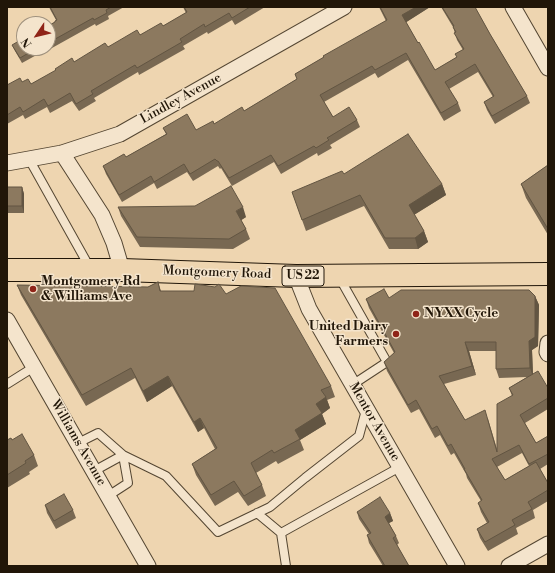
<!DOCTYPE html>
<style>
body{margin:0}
#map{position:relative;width:555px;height:573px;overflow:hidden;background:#eed5b0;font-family:"Libre Bodoni",serif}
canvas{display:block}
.frame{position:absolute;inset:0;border:8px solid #211608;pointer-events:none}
.north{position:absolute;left:16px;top:16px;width:40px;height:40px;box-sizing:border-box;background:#f4e4cc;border:1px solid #a0927e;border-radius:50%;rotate:235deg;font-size:11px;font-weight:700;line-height:16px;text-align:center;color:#211608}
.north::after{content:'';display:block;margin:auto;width:14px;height:18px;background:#8f2418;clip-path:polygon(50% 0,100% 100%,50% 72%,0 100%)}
</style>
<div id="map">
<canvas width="555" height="573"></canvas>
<div class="frame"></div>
<div class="north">N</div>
</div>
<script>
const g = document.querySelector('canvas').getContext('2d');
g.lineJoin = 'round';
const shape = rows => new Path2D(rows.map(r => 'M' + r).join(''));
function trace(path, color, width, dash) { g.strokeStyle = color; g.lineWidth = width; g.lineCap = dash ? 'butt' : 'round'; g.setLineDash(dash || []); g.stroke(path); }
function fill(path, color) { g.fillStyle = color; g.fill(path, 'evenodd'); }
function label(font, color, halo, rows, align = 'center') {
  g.font = font + ' "Libre Bodoni",serif'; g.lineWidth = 3; g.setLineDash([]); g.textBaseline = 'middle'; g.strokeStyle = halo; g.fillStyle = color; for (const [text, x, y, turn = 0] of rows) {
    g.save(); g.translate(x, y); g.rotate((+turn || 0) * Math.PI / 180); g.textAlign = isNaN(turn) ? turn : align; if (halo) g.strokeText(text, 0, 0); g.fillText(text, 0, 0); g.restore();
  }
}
const lane = shape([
 [29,159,90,268],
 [339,277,387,362,352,385],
 [7,384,34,367],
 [78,443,98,433,123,455,128,483,108,496],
 [94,471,123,455,166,476,218,532,270,507,305,478,359,436,366,410],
 [257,513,281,533,400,467],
 [281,533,286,566]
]);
const street = shape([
 [513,7,548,68],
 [62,153,102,215,114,243,122,270],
 [7,163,62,153,120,134,344,7],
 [296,276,309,309,457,566],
 [7,320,148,566],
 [548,343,547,352,548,354],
 [509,566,548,544]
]);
const primary = shape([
 [7,270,122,270,296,276,548,274]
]);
const wall = shape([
 [49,7,124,7,108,16,109,19,96,26,95,24,43,53,42,52,22,63,15,51,12,45,24,48,48,48,48,26,55,22,56,20,51,11],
 [183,7,265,7,235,25,232,20,208,34,207,32,183,46,185,49,139,75,138,72,94,98,96,101,79,111,72,101,50,113,47,107,25,119,23,115,7,124,7,85,22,82,31,84,74,62,108,47,163,26,186,13],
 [379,7,430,7,406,22,418,43,435,70,457,57,455,54,463,50,457,40,453,27,441,7,475,7,490,34,527,96,530,103,495,124,487,110,484,102,493,97,478,72,449,89,458,103,461,111,444,121,408,60,378,78,375,73,324,102,333,117,357,120,360,127,330,145,332,148,318,156,317,153,281,174,274,162,232,186,221,168,220,169,218,166,193,181,187,172,157,189,154,183,122,202,106,174,103,166,126,157,166,134,163,128,196,130,214,124,244,111,297,79,295,74,386,21],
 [548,165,548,235,526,198,521,184],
 [344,174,442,184,446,195,414,215,424,231,428,242,418,249,389,249,364,206,306,231,292,192],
 [7,187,22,187,24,194,24,213,7,213],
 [118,207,246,217,241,220,246,229,250,239,233,249,140,247,121,216],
 [158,282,161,291,226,294,331,386,335,397,327,400,330,408,322,414,326,424,300,440,304,450,278,464,276,461,256,473,262,485,266,496,248,506,238,492,215,506,196,475,192,464,215,449,204,428,198,432,172,386,147,402,135,378,86,406,21,295,17,285,148,287],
 [535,296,539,305,538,346,532,350,533,374,548,388,548,409,525,423,536,443,548,436,548,464,540,469,548,483,548,501,533,510,535,518,516,528,518,534,488,551,480,538,477,529,487,523,481,512,478,503,481,501,467,478,466,474,454,453,451,455,440,435,435,438,419,409,411,413,387,371,384,362,394,353,369,308,366,299,389,298],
 [469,351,496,351,496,369,499,378,527,377,509,388,512,396,497,449,488,419,465,420,444,384,476,375],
 [522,453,529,466,505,480,497,467],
 [7,440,12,440,34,455,38,466,29,472,30,474,7,488],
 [45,505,73,510,76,518,56,529,47,513],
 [357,512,390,513,393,521,389,523,396,536,399,543,397,545,409,566,383,566,369,543,367,535,369,534,359,519]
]);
const shadedWall = shape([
 [416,7,430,7,405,23,402,15],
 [442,184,446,195,412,216,409,205],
 [22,187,24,194,24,213,22,206],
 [243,207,246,217,240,221,236,211],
 [424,231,428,242,418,249,415,238],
 [535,296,539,305,538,346,532,350,533,377,530,368,529,341],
 [465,342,469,351,476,375,472,366],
 [168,376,172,386,147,402,143,391],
 [326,397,330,408,322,414,326,424,300,440,295,430,316,404],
 [200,418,204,428,198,432,194,422],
 [390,513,393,521,387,524,385,517]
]);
const building = shape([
 [50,7,111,7,106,10,107,13,94,20,93,18,48,43,48,26,55,22,55,21,57,20,50,7],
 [184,7,250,7,232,18,229,13,205,27,204,24,180,39,182,42,137,68,135,65,91,91,93,94,76,104,70,93,48,106,44,99,23,112,20,107,7,115,7,85,20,78,22,82,28,79,31,84,56,70,55,69,72,58,74,62,105,43,108,47,137,30,140,35,161,23,163,26,187,12,184,7],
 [380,7,416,7,402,15,418,43,419,42,435,70,457,57,455,54,464,49,454,33,456,32,453,27,454,26,442,7,475,7,490,34,527,96,492,116,484,102,494,96,475,64,445,82,458,103,441,113,406,53,375,70,372,66,320,95,333,117,349,107,357,120,327,138,329,140,316,148,314,146,278,166,271,155,229,178,218,161,217,161,215,159,190,174,184,164,154,182,151,176,119,195,103,166,124,154,126,157,167,134,163,128,187,114,196,130,213,121,214,124,242,107,244,111,297,79,295,74,324,57,323,56,387,20,380,7],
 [24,38,24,48,37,48,20,58,12,45,24,38],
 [408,134,442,184,409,205,424,231,415,238,385,238,360,195,302,220,292,192,342,171,344,174,408,134],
 [548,165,548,229,521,184,548,165],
 [231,186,243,207,236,211,246,229,229,239,137,237,118,207,195,206,231,186],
 [7,187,22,187,22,206,7,206,7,187],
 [158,282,160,291,194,291,195,284,215,287,219,284,226,294,241,286,275,288,331,386,321,390,326,397,316,404,322,413,295,430,300,439,274,453,272,450,251,463,262,485,244,496,234,481,211,495,192,464,217,448,200,418,194,422,168,376,143,391,131,368,82,395,17,285,148,287,158,282],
 [384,289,389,298,401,290,529,290,535,296,535,337,529,341,530,368,496,369,496,342,465,342,472,366,439,376,465,420,485,410,497,452,497,404,513,395,509,388,538,371,548,388,548,398,520,415,536,443,548,436,548,454,529,464,519,445,492,459,505,480,536,462,548,483,548,490,528,502,532,509,512,520,515,525,485,542,477,529,489,522,478,503,482,500,464,469,465,469,451,444,448,446,437,426,432,429,416,400,408,405,384,362,395,352,366,299,384,289],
 [22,434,34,455,25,461,26,463,7,475,7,440,11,438,12,440,22,434],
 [64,494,73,510,54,521,45,505,64,494],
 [380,497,390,513,385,517,396,536,393,538,409,566,385,566,367,535,371,533,357,512,380,497]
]);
const markers = [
 [33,289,4,"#8f2418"],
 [416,314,4,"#8f2418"],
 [396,334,4,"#8f2418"]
];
const shields = [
 [303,276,42]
];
const shieldNames = [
 ["US 22",303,276]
];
const streetNames = [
 ["Lindley Avenue",181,99,-29],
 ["Montgomery Road",217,273,2],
 ["Mentor Avenue",374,422,60],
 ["Williams Avenue",78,443,60]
];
const poiNames = [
 ["Montgomery Rd",41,282],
 ["& Williams Ave",41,297],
 ["NYXX Cycle",424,314],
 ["United Dairy",388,327,"right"],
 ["Farmers",388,342,"right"]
];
trace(lane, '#544632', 10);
trace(street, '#544632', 17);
trace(primary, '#211608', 24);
trace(lane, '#f4e4cc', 8);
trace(street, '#f4e4cc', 15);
trace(primary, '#eed5b0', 22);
fill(wall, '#786852');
fill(shadedWall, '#625542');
fill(building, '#8c795f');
trace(building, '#625542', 1);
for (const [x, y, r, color] of markers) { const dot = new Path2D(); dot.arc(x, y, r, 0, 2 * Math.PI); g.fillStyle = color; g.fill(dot); trace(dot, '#f4e4cc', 1.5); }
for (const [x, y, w] of shields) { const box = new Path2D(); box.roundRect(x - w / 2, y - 10, w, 20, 3); g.fillStyle = '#f4e4cc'; g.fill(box); trace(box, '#211608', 1); }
label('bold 12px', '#211608', null, shieldNames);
label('13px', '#211608', '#f4e4cc', streetNames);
label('bold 13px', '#211608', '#f4e4cc', poiNames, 'left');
</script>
